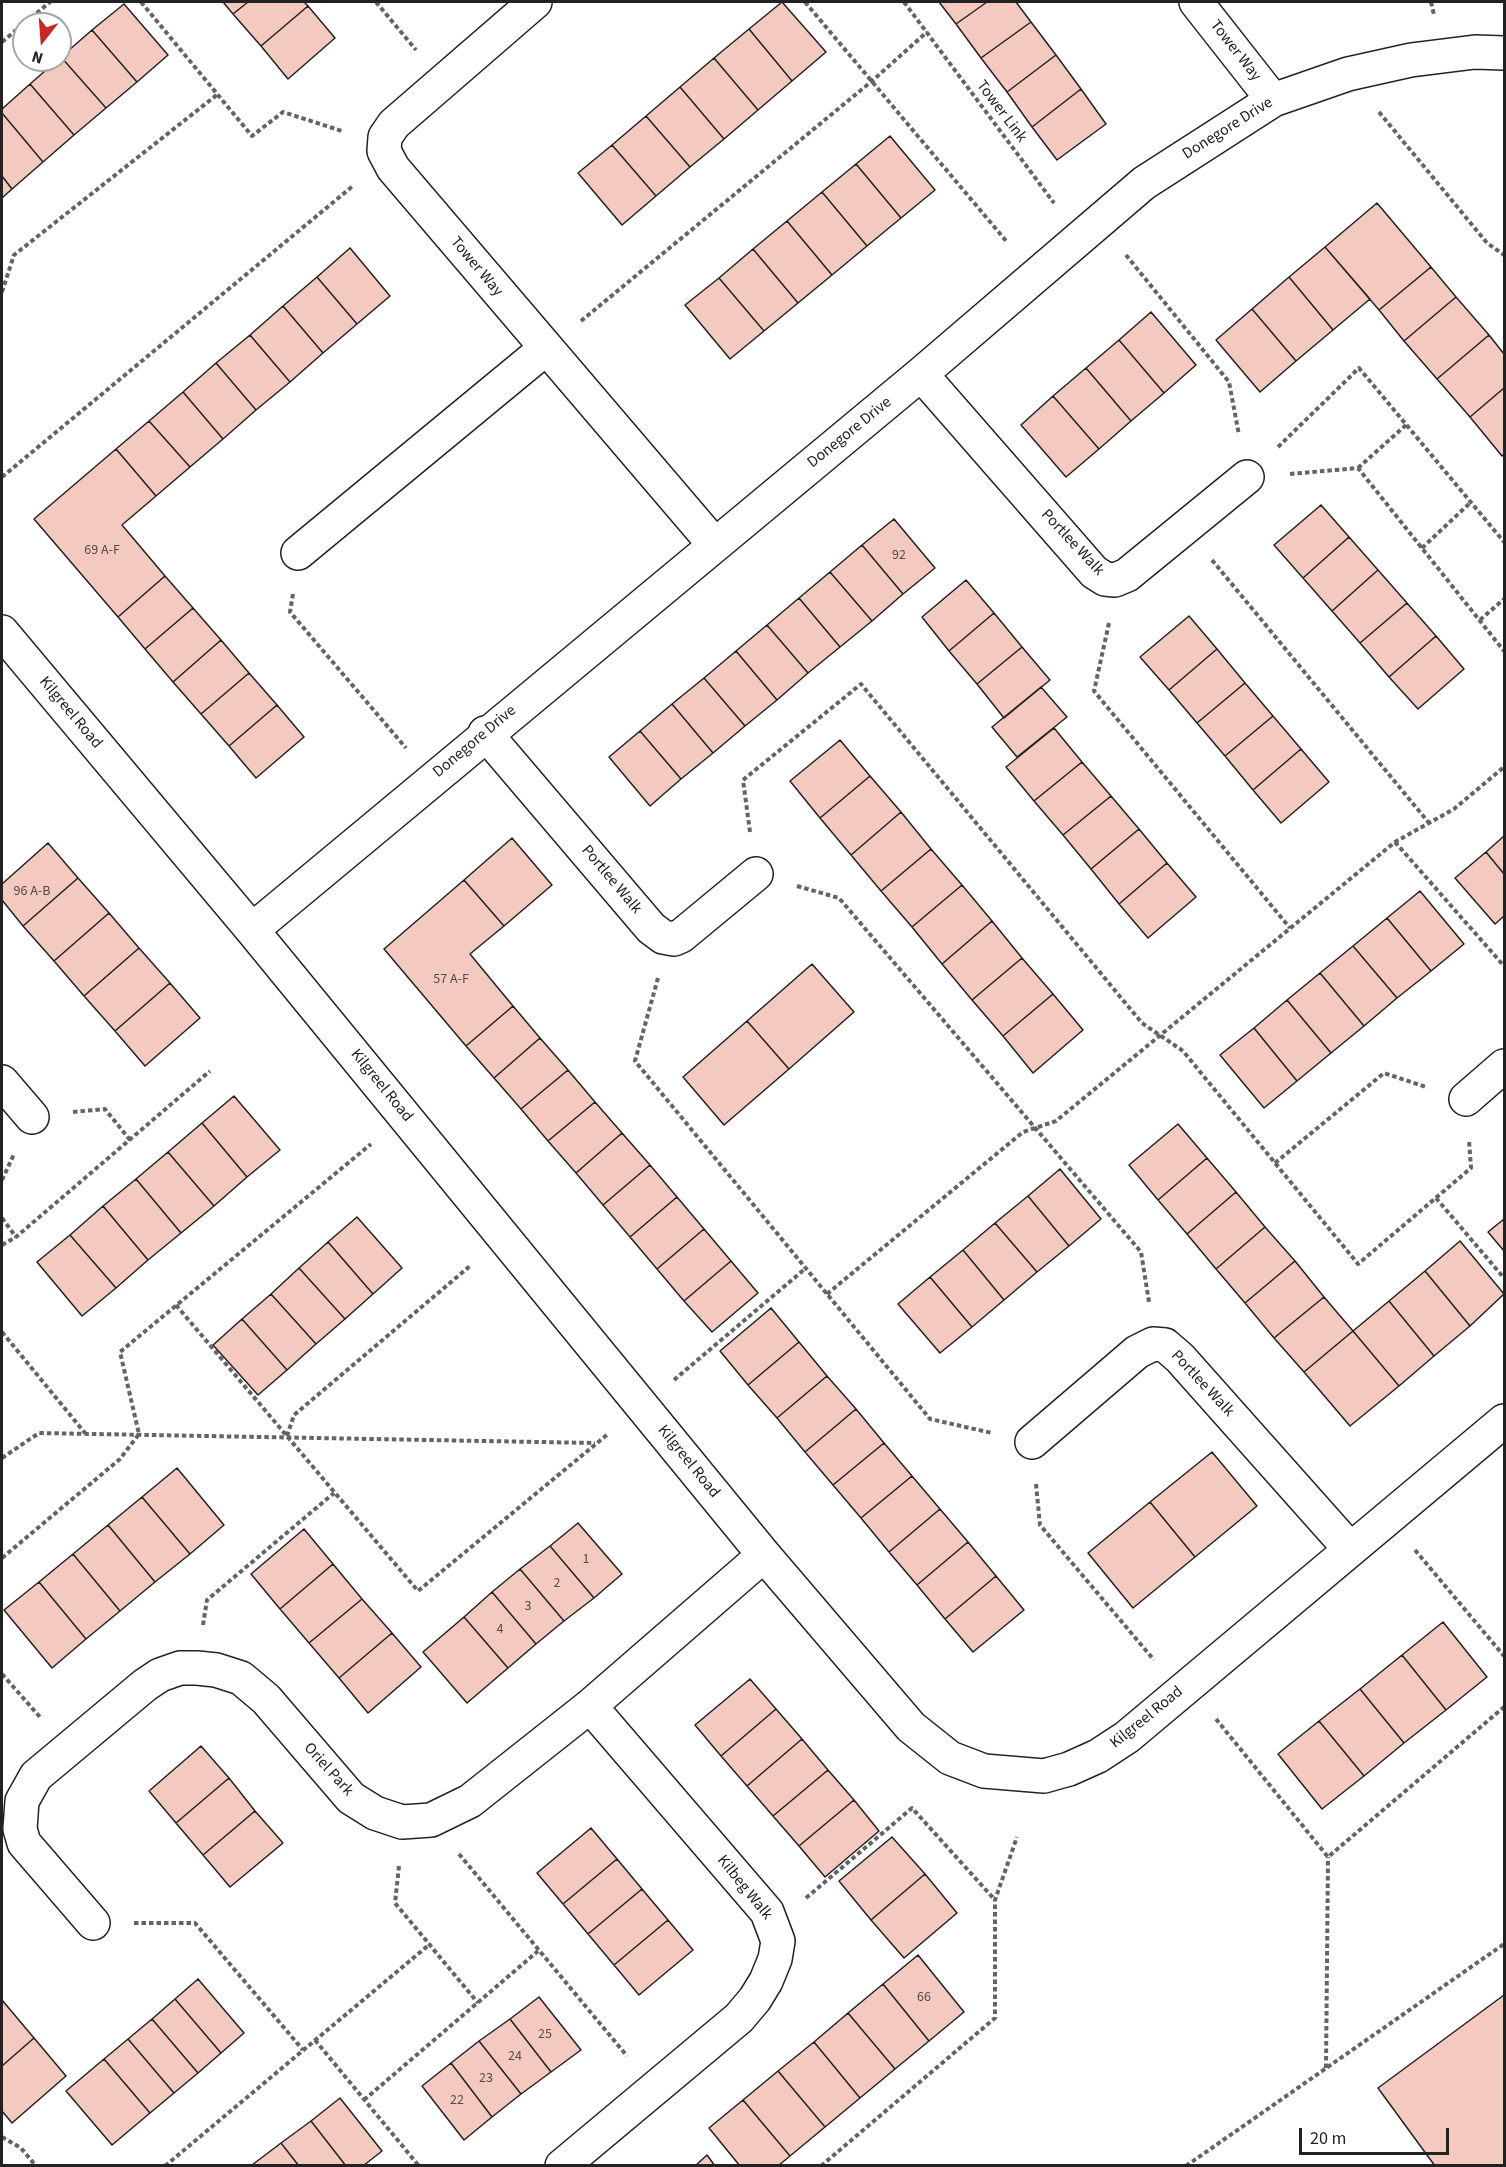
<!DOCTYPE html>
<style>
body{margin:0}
#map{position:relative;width:1506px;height:2167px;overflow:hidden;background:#fff;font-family:"Source Sans 3",sans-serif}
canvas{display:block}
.frame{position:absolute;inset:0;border:3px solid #222;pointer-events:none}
.north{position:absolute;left:12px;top:12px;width:60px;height:60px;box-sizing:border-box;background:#fff;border:2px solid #a7a7a7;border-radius:50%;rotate:197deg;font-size:16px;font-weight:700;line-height:24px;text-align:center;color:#222}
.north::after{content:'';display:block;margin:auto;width:21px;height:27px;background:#c62828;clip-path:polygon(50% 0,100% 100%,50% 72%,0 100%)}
.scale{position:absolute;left:1299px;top:2128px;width:150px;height:27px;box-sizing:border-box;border:3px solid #222;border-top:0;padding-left:8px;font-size:18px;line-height:21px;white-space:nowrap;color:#222;-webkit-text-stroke:4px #fff;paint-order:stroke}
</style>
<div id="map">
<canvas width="1506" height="2167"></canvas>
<div class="frame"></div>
<div class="north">N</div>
<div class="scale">20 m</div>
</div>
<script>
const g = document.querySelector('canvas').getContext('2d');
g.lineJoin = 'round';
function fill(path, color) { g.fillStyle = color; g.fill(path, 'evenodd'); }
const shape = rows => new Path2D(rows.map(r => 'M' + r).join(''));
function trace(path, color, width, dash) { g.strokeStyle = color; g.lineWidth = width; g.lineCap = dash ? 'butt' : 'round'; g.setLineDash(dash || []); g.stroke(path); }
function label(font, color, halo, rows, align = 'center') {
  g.font = font + ' "Source Sans 3",sans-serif'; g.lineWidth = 4.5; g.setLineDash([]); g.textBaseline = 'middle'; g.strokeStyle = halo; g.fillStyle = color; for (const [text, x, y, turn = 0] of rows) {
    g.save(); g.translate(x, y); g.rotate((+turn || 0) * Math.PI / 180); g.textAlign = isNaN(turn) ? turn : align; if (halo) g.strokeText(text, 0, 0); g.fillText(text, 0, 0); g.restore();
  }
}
const building = shape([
 [223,2,248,2,233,14,223,2],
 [248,2,304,2,308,6,261,46,233,14,248,2],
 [782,2,826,52,792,81,749,29,782,2],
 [939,2,987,2,956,24,939,2],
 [987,2,1016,2,1031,22,981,58,956,24,987,2],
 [124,4,168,55,137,82,92,30,124,4],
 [308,6,335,38,288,79,261,46,308,6],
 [1031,22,1056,55,1007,92,981,58,1031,22],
 [749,29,792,81,758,110,714,58,749,29],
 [92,30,137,82,106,108,61,57,92,30],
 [1056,55,1081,89,1032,127,1007,92,1056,55],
 [61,57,106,108,74,135,30,84,61,57],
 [714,58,758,110,724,139,680,87,714,58],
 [30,84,74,135,43,162,2,113,2,109,30,84],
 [680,87,724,139,690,167,646,116,680,87],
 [1081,89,1106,124,1057,160,1032,127,1081,89],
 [2,113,43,162,12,189,2,176,2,113],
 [646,116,690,167,656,196,612,145,646,116],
 [890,136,935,190,901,218,856,164,890,136],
 [612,145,656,196,622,225,578,173,612,145],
 [856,164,901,218,867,246,822,192,856,164],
 [2,176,12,189,2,198,2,176],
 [822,192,867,246,832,275,787,221,822,192],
 [1377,203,1431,267,1379,310,1325,247,1377,203],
 [787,221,832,275,798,303,753,249,787,221],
 [1325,247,1370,299,1333,330,1289,277,1325,247],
 [350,248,390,296,357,324,317,277,350,248],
 [753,249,798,303,764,331,719,278,753,249],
 [1431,267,1456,297,1404,341,1379,310,1431,267],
 [317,277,357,324,323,353,283,306,317,277],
 [1289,277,1333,330,1296,361,1252,309,1289,277],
 [719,278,764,331,730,359,685,305,719,278],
 [1456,297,1489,335,1437,379,1404,341,1456,297],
 [283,306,323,353,290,382,250,335,283,306],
 [1252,309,1296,361,1260,392,1216,340,1252,309],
 [1151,312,1196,365,1164,393,1119,340,1151,312],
 [250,335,290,382,256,410,216,363,250,335],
 [1489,335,1504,354,1504,388,1470,417,1437,379,1489,335],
 [1119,340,1164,393,1131,421,1086,368,1119,340],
 [216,363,256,410,223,439,183,392,216,363],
 [1086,368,1131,421,1099,449,1053,396,1086,368],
 [1504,388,1504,454,1502,456,1470,417,1504,388],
 [183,392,223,439,190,467,149,421,183,392],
 [1053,396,1099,449,1066,477,1021,425,1053,396],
 [149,421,190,467,156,496,116,449,149,421],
 [116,449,156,496,122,525,165,576,118,617,34,519,116,449],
 [1321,505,1349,537,1303,578,1274,545,1321,505],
 [894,519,935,568,903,594,862,545,894,519],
 [1349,537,1378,570,1332,611,1303,578,1349,537],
 [862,545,903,594,872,621,830,572,862,545],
 [1378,570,1407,603,1360,643,1332,611,1378,570],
 [830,572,872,621,840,647,799,598,830,572],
 [165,576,193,608,145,649,118,617,165,576],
 [966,580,994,613,949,651,922,617,966,580],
 [799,598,840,647,808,673,767,625,799,598],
 [1407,603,1436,636,1389,677,1360,643,1407,603],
 [193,608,221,640,173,682,145,649,193,608],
 [994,613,1022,647,977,684,949,651,994,613],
 [1189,616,1217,649,1169,690,1140,657,1189,616],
 [767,625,808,673,777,700,736,651,767,625],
 [1436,636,1464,669,1418,709,1389,677,1436,636],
 [221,640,249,673,201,714,173,682,221,640],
 [1022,647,1050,680,1004,718,977,684,1022,647],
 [1217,649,1245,683,1197,723,1169,690,1217,649],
 [736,651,777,700,745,726,704,678,736,651],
 [249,673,277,705,229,746,201,714,249,673],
 [704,678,745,726,713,753,672,704,704,678],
 [1245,683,1273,716,1225,756,1197,723,1245,683],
 [1041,687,1067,717,1017,757,992,727,1041,687],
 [672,704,713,753,681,779,640,731,672,704],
 [277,705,304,737,256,778,229,746,277,705],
 [1273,716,1301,749,1253,790,1225,756,1273,716],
 [1054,728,1082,762,1034,801,1006,767,1054,728],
 [640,731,681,779,650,806,609,757,640,731],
 [840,740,870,776,820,818,790,781,840,740],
 [1301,749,1329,782,1281,823,1253,790,1301,749],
 [1082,762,1111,796,1063,835,1034,801,1082,762],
 [870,776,901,812,851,855,820,818,870,776],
 [1111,796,1139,829,1091,869,1063,835,1111,796],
 [901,812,931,849,881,891,851,855,901,812],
 [1139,829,1167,863,1119,904,1091,869,1139,829],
 [1504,836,1504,874,1486,852,1504,836],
 [512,838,552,885,504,926,464,880,512,838],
 [48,843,78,878,23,926,2,900,2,884,48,843],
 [931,849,962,885,912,927,881,891,931,849],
 [1486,852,1504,874,1504,916,1495,924,1455,878,1486,852],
 [1167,863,1196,897,1148,938,1119,904,1167,863],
 [78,878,109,913,54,961,23,926,78,878],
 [464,880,504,926,470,954,513,1006,466,1046,384,949,464,880],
 [962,885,992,921,942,964,912,927,962,885],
 [1420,891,1464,944,1431,971,1387,918,1420,891],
 [109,913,139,948,84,996,54,961,109,913],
 [1387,918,1431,971,1397,998,1353,946,1387,918],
 [992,921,1022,958,972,1000,942,964,992,921],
 [1353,946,1397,998,1364,1026,1320,973,1353,946],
 [139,948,170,983,115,1031,84,996,139,948],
 [1022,958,1053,994,1003,1036,972,1000,1022,958],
 [812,964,854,1012,789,1069,747,1021,812,964],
 [1320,973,1364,1026,1331,1053,1287,1000,1320,973],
 [170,983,200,1018,145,1066,115,1031,170,983],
 [1053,994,1083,1030,1033,1073,1003,1036,1053,994],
 [1287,1000,1331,1053,1297,1081,1254,1028,1287,1000],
 [513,1006,540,1038,494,1078,466,1046,513,1006],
 [747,1021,789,1069,724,1125,683,1077,747,1021],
 [1254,1028,1297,1081,1264,1108,1220,1055,1254,1028],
 [540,1038,568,1070,521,1109,494,1078,540,1038],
 [568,1070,595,1102,548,1141,521,1109,568,1070],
 [234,1096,280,1150,247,1177,202,1123,234,1096],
 [595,1102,622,1133,576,1173,548,1141,595,1102],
 [202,1123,247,1177,214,1206,168,1152,202,1123],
 [1178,1124,1207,1158,1158,1200,1129,1165,1178,1124],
 [622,1133,650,1165,603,1205,576,1173,622,1133],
 [168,1152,214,1206,181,1233,136,1179,168,1152],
 [1207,1158,1236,1192,1187,1234,1158,1200,1207,1158],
 [650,1165,677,1197,630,1237,603,1205,650,1165],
 [1060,1169,1101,1219,1069,1246,1028,1196,1060,1169],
 [136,1179,181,1233,148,1260,103,1206,136,1179],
 [1236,1192,1265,1227,1216,1269,1187,1234,1236,1192],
 [1028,1196,1069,1246,1037,1272,995,1223,1028,1196],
 [677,1197,704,1229,657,1269,630,1237,677,1197],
 [103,1206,148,1260,116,1288,70,1235,103,1206],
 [357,1217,402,1268,373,1294,328,1242,357,1217],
 [1504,1219,1504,1251,1488,1232,1504,1219],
 [995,1223,1037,1272,1004,1300,963,1250,995,1223],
 [1265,1227,1295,1261,1245,1303,1216,1269,1265,1227],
 [704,1229,731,1261,684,1301,657,1269,704,1229],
 [70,1235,116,1288,82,1316,37,1262,70,1235],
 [1460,1241,1504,1294,1470,1326,1425,1271,1460,1241],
 [328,1242,373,1294,345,1319,299,1268,328,1242],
 [963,1250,1004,1300,972,1327,930,1277,963,1250],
 [731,1261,758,1293,712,1332,684,1301,731,1261],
 [1295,1261,1324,1297,1274,1338,1245,1303,1295,1261],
 [299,1268,345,1319,316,1344,271,1294,299,1268],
 [1425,1271,1470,1326,1434,1356,1389,1301,1425,1271],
 [930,1277,972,1327,940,1353,898,1304,930,1277],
 [271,1294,316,1344,287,1370,242,1319,271,1294],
 [1324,1297,1353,1331,1304,1372,1274,1338,1324,1297],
 [1389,1301,1434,1356,1399,1386,1353,1331,1389,1301],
 [771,1308,799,1342,748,1385,720,1351,771,1308],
 [242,1319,287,1370,258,1395,213,1345,242,1319],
 [1353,1331,1399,1386,1350,1426,1304,1372,1353,1331],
 [799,1342,827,1376,777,1418,748,1385,799,1342],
 [827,1376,856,1409,805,1452,777,1418,827,1376],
 [856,1409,884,1443,833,1485,805,1452,856,1409],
 [884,1443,912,1476,861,1518,833,1485,884,1443],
 [1212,1452,1257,1506,1195,1557,1150,1502,1212,1452],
 [177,1468,224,1525,190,1554,142,1497,177,1468],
 [912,1476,940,1509,889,1552,861,1518,912,1476],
 [142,1497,190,1554,155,1582,108,1525,142,1497],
 [1150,1502,1195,1557,1133,1608,1088,1553,1150,1502],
 [940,1509,968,1542,917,1585,889,1552,940,1509],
 [578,1523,622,1574,594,1598,550,1546,578,1523],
 [108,1525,155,1582,120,1611,73,1554,108,1525],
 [304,1529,333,1564,280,1609,251,1574,304,1529],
 [968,1542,996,1576,945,1619,917,1585,968,1542],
 [550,1546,594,1598,564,1621,520,1569,550,1546],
 [73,1554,120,1611,86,1639,39,1582,73,1554],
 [333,1564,362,1599,309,1643,280,1609,333,1564],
 [520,1569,564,1621,536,1644,492,1592,520,1569],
 [996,1576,1024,1610,973,1652,945,1619,996,1576],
 [39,1582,86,1639,52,1668,4,1610,39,1582],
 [492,1592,536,1644,508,1668,464,1617,492,1592],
 [362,1599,392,1633,339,1678,309,1643,362,1599],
 [464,1617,508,1668,467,1703,423,1652,464,1617],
 [1443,1622,1487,1677,1446,1710,1402,1655,1443,1622],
 [392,1633,421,1667,368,1713,339,1678,392,1633],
 [1402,1655,1446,1710,1404,1743,1360,1689,1402,1655],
 [750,1679,776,1709,721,1756,695,1725,750,1679],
 [1360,1689,1404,1743,1364,1776,1319,1721,1360,1689],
 [776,1709,802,1739,747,1786,721,1756,776,1709],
 [1319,1721,1364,1776,1322,1809,1278,1754,1319,1721],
 [802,1739,828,1770,773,1816,747,1786,802,1739],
 [201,1746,229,1778,176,1823,149,1791,201,1746],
 [828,1770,854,1800,799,1846,773,1816,828,1770],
 [229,1778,255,1811,203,1855,176,1823,229,1778],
 [854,1800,879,1831,825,1877,799,1846,854,1800],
 [255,1811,283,1843,230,1887,203,1855,255,1811],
 [591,1828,617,1859,563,1904,537,1873,591,1828],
 [892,1837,925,1874,871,1920,839,1881,892,1837],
 [617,1859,642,1889,588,1934,563,1904,617,1859],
 [925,1874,957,1913,904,1958,871,1920,925,1874],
 [642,1889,668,1920,614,1965,588,1934,642,1889],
 [668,1920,693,1950,639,1995,614,1965,668,1920],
 [918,1955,964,2012,929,2041,883,1984,918,1955],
 [198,1979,244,2033,221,2053,175,1999,198,1979],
 [883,1984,929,2041,895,2069,848,2013,883,1984],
 [1504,1995,1504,2166,1435,2166,1378,2088,1504,1995],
 [539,1997,581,2050,551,2072,510,2019,539,1997],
 [175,1999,221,2053,198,2073,152,2019,175,1999],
 [2,2000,34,2038,2,2066,2,2000],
 [848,2013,895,2069,860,2098,814,2042,848,2013],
 [152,2019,198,2073,174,2093,128,2039,152,2019],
 [510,2019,551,2072,521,2094,479,2041,510,2019],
 [34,2038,66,2076,12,2123,2,2111,2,2066,34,2038],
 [128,2039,174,2093,150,2113,104,2059,128,2039],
 [479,2041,521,2094,492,2117,451,2063,479,2041],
 [814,2042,860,2098,825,2127,778,2071,814,2042],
 [104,2059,150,2113,112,2145,66,2091,104,2059],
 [451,2063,492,2117,464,2140,422,2086,451,2063],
 [778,2071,825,2127,790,2156,743,2100,778,2071],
 [340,2098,382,2151,363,2166,346,2166,311,2121,340,2098],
 [743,2100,790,2156,778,2166,740,2166,709,2128,743,2100],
 [311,2121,346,2166,299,2166,281,2143,311,2121],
 [281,2143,299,2166,252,2165,281,2143],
 [707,2155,715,2166,695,2166,707,2155]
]);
const path = shape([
 [141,2,252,136,283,112,342,131],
 [376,2,416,50],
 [805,2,1007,242],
 [904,2,1054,203],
 [1431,2,1434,15],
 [2,42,50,2],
 [1379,112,1487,243,1504,255],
 [1126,255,1229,382,1239,435],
 [2,292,14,255,218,94],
 [581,321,872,81,927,32],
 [1278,447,1359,368,1504,542],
 [1358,468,1406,425],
 [1290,474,1358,468,1504,651],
 [2,477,354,185],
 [1422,548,1471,502],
 [1212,560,1429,823],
 [293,594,290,612,406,748],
 [1480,620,1504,599],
 [1109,623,1094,691,1290,928],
 [750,832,743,780,861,684,1142,1023,1183,1051,1358,1264,1471,1168,1469,1140],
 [1395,842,1504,966],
 [797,886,839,898,1141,1252,1149,1302],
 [658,978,635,1061,930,1419,992,1433],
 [73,1112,105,1109,130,1140],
 [1275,1163,1384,1073,1426,1087],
 [2,1180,14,1154],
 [1436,1198,1504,1278],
 [2,1218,16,1237],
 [2,1245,16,1237,210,1071],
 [827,1294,1023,1132,1056,1121,1395,842,1454,809,1504,767],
 [176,1305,418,1591,608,1434],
 [2,1332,85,1433],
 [674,1380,806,1268],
 [287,1436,294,1415,470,1266],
 [2,1458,39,1433,595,1443],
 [1036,1484,1040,1525,1154,1660],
 [1415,1550,1504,1656],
 [2,1558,120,1459,139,1434,120,1352,371,1144],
 [203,1625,207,1600,334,1493],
 [2,1674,40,1717],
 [1216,1719,1328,1857,1504,1707],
 [459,1854,627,2056],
 [399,1866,395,1903,478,2003],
 [806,1898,912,1808,995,1900],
 [134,1923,195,1923,303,2050],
 [315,2040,419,2166],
 [1326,2068,1328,1857],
 [364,2100,538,1951],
 [2,2137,21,2148,36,2166],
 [165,2166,430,1944],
 [821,2166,995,2018,995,1900,1017,1837],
 [1186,2166,1504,1944]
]);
const minor = shape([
 [535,2,394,124,385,137,384,151,393,168,714,544],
 [1196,2,1273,100],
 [921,374,1094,572,1105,579,1115,580,1127,575,1247,477],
 [298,553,545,349],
 [2,632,252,930,764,1555,911,1727,950,1758,984,1771,1044,1776,1069,1769,1098,1756,1127,1737,1504,1421],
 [485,733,651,928,663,937,674,939,681,936,756,874],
 [252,930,921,374,1144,183,1273,100,1348,74,1411,60,1475,52,1504,53],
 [2,1082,32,1117],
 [1466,1099,1504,1066],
 [1032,1442,1137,1352,1153,1344,1165,1345,1180,1358,1350,1549],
 [93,1923,24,1843,20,1829,22,1801,36,1776,145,1685,160,1675,180,1668,197,1668,216,1670,241,1678,266,1699,351,1798,375,1813,402,1822,431,1820,470,1801,590,1706,764,1555],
 [562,2166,739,2018,755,1999,766,1981,775,1959,778,1941,767,1912,590,1706]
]);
const numberNames = [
 ["69 A-F",102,551],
 ["92",899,556],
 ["96 A-B",32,892],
 ["57 A-F",451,980],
 ["1",586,1560],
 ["2",557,1584],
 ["3",528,1607],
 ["4",500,1630],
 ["66",924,1998],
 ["25",545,2035],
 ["24",515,2057],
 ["23",486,2079],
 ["22",457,2101]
];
const streetNames = [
 ["Tower Way",1235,51,52],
 ["Tower Link",1001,112,53],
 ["Donegore Drive",1228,129,-32],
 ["Tower Way",476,267,50],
 ["Donegore Drive",850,433,-39],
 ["Portlee Walk",1072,543,47],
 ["Kilgreel Road",70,713,50],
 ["Donegore Drive",475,742,-40],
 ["Portlee Walk",611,880,50],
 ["Kilgreel Road",381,1086,51],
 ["Portlee Walk",1202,1384,47],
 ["Kilgreel Road",688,1462,51],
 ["Kilgreel Road",1147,1718,-39],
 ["Oriel Park",328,1770,48],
 ["Kilbeg Walk",744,1888,51]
];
fill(building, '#f3c9c0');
trace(building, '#222', 1.5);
trace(minor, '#222', 36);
trace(path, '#646464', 4, [4.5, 3]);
trace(minor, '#fff', 33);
label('14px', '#564c4a', null, numberNames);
label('16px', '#222', '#fff', streetNames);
</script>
